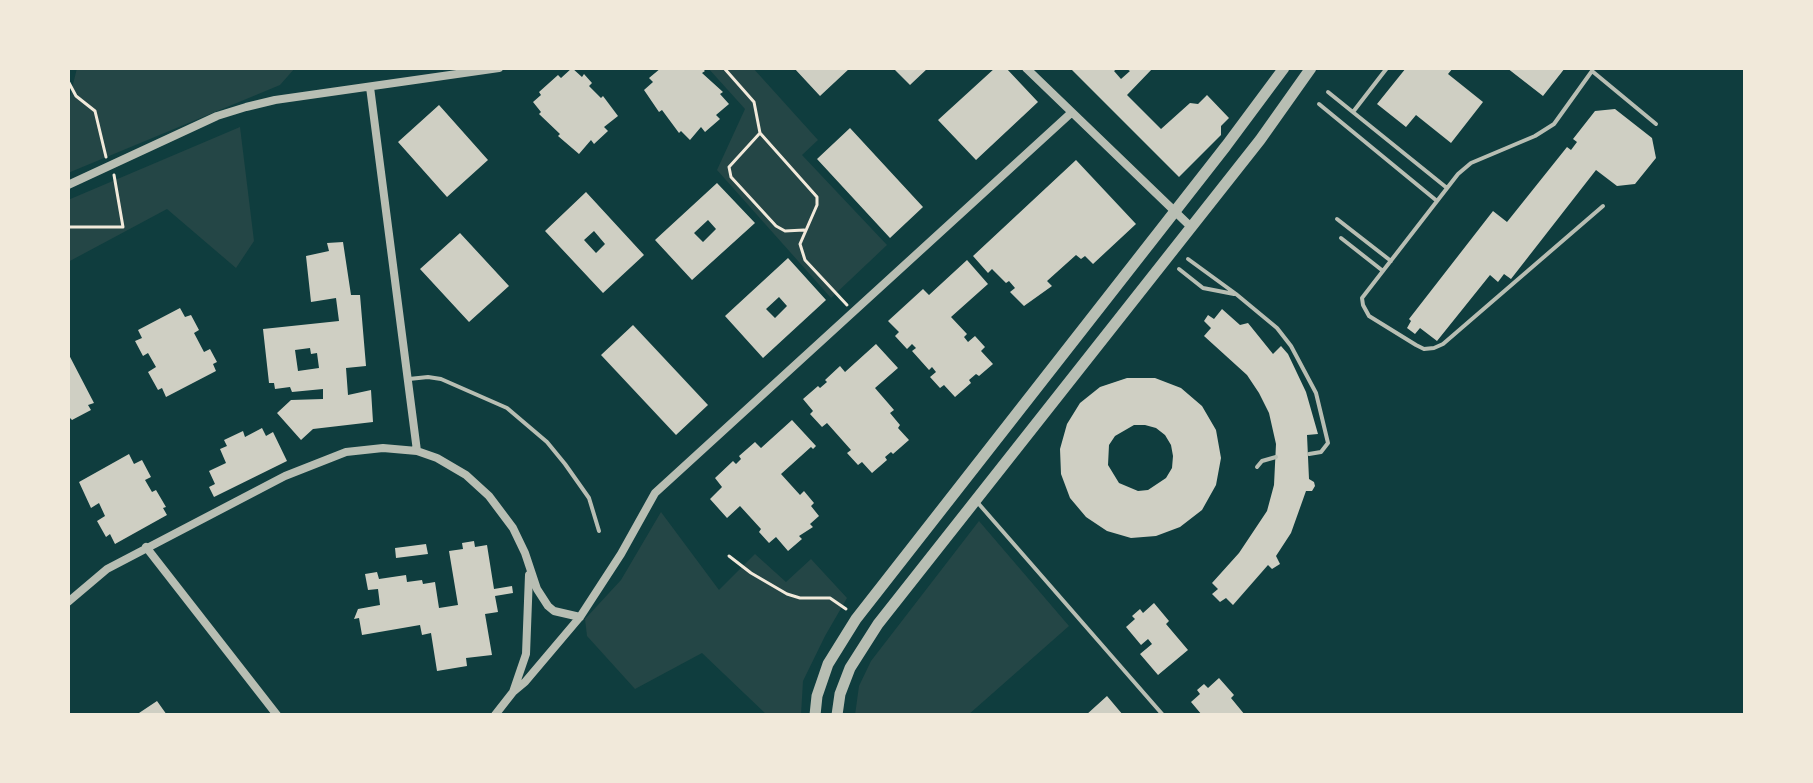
<!DOCTYPE html>
<style>
body{margin:0}
#map{position:relative;width:1813px;height:783px;overflow:hidden;background:#0f3d3e;font-family:"Varela Round",sans-serif}
canvas{display:block}
.frame{position:absolute;inset:0;border:70px solid #f1e9da;pointer-events:none}
</style>
<div id="map">
<canvas width="1813" height="783"></canvas>
<div class="frame"></div>
</div>
<script>
const g = document.querySelector('canvas').getContext('2d');
g.lineJoin = 'round';
function fill(path, color) { g.fillStyle = color; g.fill(path, 'evenodd'); }
const shape = rows => new Path2D(rows.map(r => 'M' + r).join(''));
function trace(path, color, width, dash) { g.strokeStyle = color; g.lineWidth = width; g.lineCap = dash ? 'butt' : 'round'; g.setLineDash(dash || []); g.stroke(path); }
const green = shape([
 [77,68,295,68,280,85,68,173,68,105],
 [708,68,753,68,818,140,802,155,887,245,831,298,717,170,745,109],
 [240,127,254,241,236,268,167,209,68,262,68,200],
 [661,512,719,590,755,554,786,582,811,559,847,598,825,636,803,681,801,715,767,715,702,653,635,689,587,636,585,619,621,580],
 [979,521,1069,626,968,715,855,715,859,686,871,661]
]);
const building = shape([
 [572,68,582,77,584,74,592,83,589,86,601,98,603,96,618,116,604,127,608,131,594,144,591,140,579,154,558,136,560,134,539,114,541,112,533,102,541,95,539,92,558,75,561,78],
 [661,68,702,68,705,71,702,73,723,92,720,94,729,104,716,115,720,119,705,132,701,127,690,140,681,131,679,133,662,110,659,112,644,90,653,82,649,78],
 [794,68,850,68,820,96],
 [893,68,928,68,910,85],
 [995,68,1006,68,1038,102,976,160,938,120],
 [1070,68,1118,68,1114,71,1121,79,1130,71,1125,68,1153,68,1127,95,1161,129,1190,103,1198,104,1207,95,1229,118,1221,126,1221,135,1179,177],
 [1406,68,1453,68,1448,74,1483,102,1451,143,1416,115,1406,127,1377,104],
 [1507,68,1565,68,1543,96],
 [439,105,488,160,447,197,398,142],
 [1615,109,1652,138,1656,158,1635,184,1617,186,1596,170,1511,279,1504,274,1498,282,1490,275,1437,341,1420,328,1415,334,1407,328,1411,321,1409,319,1493,211,1507,222,1567,147,1571,150,1577,142,1573,139,1595,111],
 [850,128,923,207,890,238,817,159],
 [1076,160,1136,224,1093,264,1085,256,1081,259,1076,255,1047,281,1052,286,1024,306,1010,292,1015,288,1009,281,1006,283,992,269,988,273,973,256],
 [717,183,755,223,692,280,655,240],
 [708,220,716,229,703,242,694,233],
 [586,192,644,255,603,293,545,231],
 [594,231,605,244,596,253,584,240],
 [460,233,509,286,469,322,420,269],
 [343,242,351,295,360,295,366,366,346,368,348,395,371,390,373,422,313,429,301,440,277,413,291,400,323,399,323,389,292,392,290,387,275,389,274,383,269,383,263,329,339,321,336,298,311,302,306,256,329,251,327,243],
 [310,348,311,354,317,353,319,368,298,371,295,350],
 [788,258,826,300,763,358,725,316],
 [779,297,787,306,775,318,766,309],
 [967,260,988,284,951,317,967,334,964,337,968,342,975,336,985,347,981,351,993,364,979,376,976,374,969,380,971,383,955,397,944,385,940,388,930,377,936,372,932,367,929,370,912,351,916,348,912,344,907,349,895,336,899,332,888,321,923,289,929,295],
 [180,308,185,317,191,315,199,330,194,333,204,352,210,349,217,362,213,364,216,371,166,397,162,388,158,390,148,372,156,367,148,353,143,356,135,341,142,338,138,330],
 [1222,309,1240,325,1248,323,1273,354,1281,346,1288,354,1306,392,1318,434,1307,435,1309,479,1314,482,1315,486,1312,491,1306,491,1291,533,1276,556,1280,564,1272,569,1268,565,1233,605,1226,598,1220,602,1212,594,1218,589,1212,583,1239,553,1267,511,1274,485,1276,444,1269,413,1259,393,1247,375,1204,336,1211,328,1204,321,1208,315,1214,319],
 [633,325,708,405,676,435,601,355],
 [876,344,898,368,875,388,894,410,890,413,900,425,898,428,909,440,893,454,891,452,885,457,887,460,872,473,862,462,858,465,847,453,851,450,827,423,822,427,810,414,813,411,803,399,818,386,820,388,827,382,825,380,840,366,845,372],
 [68,353,94,403,88,405,91,410,72,420,68,416],
 [1127,378,1155,378,1181,388,1202,406,1216,430,1221,458,1216,485,1202,510,1180,527,1156,536,1131,538,1107,531,1086,517,1070,498,1061,474,1060,449,1067,424,1080,403,1100,387],
 [1134,425,1145,425,1156,428,1165,435,1171,445,1173,456,1172,468,1166,478,1148,490,1138,491,1119,483,1108,465,1109,445,1115,436],
 [792,420,816,446,813,449,811,447,781,474,800,495,804,491,814,503,811,506,819,516,810,524,813,527,799,536,802,539,788,551,776,537,769,543,759,532,761,529,740,506,727,518,710,499,722,487,715,478,733,461,736,464,741,459,739,456,755,442,761,448],
 [262,428,266,436,273,432,287,461,214,497,209,487,215,484,209,471,226,463,220,449,227,446,224,440,243,431,245,437],
 [129,454,134,464,142,460,151,477,145,480,152,492,156,490,166,507,163,508,167,515,115,544,110,534,106,537,97,521,105,516,99,503,91,508,79,482],
 [474,541,475,547,487,545,494,589,512,586,513,593,495,596,498,612,485,614,492,655,466,658,467,666,437,671,431,633,422,635,420,625,362,635,359,618,354,619,358,609,380,605,378,589,368,590,365,574,377,572,379,579,406,575,407,582,422,580,423,584,435,582,439,608,458,605,449,551,463,549,462,543],
 [426,544,428,554,396,558,395,548],
 [1154,603,1169,621,1166,624,1188,650,1158,675,1140,654,1152,644,1148,639,1141,645,1126,627,1135,619,1132,616,1140,609,1143,613],
 [1219,678,1234,695,1231,698,1245,715,1202,715,1191,702,1200,694,1197,690,1204,684,1208,688],
 [1107,696,1123,715,1086,715],
 [157,701,167,715,136,715]
]);
const path = shape([
 [724,68,754,102,760,133,817,197,817,205,800,244,805,260,847,305],
 [68,81,76,96,95,111,106,157],
 [760,133,729,167,731,177,776,226,785,231,804,230],
 [68,227,123,227,114,175],
 [729,556,751,573,787,594,800,598,830,598,846,609]
]);
const service = shape([
 [1328,92,1447,188],
 [1319,104,1437,201],
 [1353,112,1387,68],
 [1603,206,1443,344,1434,348,1424,349,1416,345,1369,316,1363,305,1362,298,1458,174,1471,163,1535,136,1554,124,1592,71,1656,124],
 [1337,219,1391,261],
 [1341,238,1383,271],
 [1188,259,1236,294,1277,328,1291,346,1316,393,1328,443,1321,452,1309,454],
 [1179,269,1203,288,1234,294],
 [409,379,428,377,441,379,507,408,547,442,565,464,589,498,599,531],
 [1257,467,1262,461,1276,457],
 [978,503,1163,715]
]);
const minor = shape([
 [1026,68,1190,226],
 [370,87,417,451],
 [68,185,217,116,246,107,275,100,499,68],
 [146,547,277,715],
 [68,602,107,569,285,476,346,452,383,448,417,451,437,458,466,475,489,496,513,528,525,553,537,589,548,606,554,611,580,617],
 [513,692,525,682,580,617,621,554,655,493,1071,113],
 [495,715,513,692,526,654,529,575]
]);
const tertiary = shape([
 [815,715,817,696,828,664,856,619,1226,146,1284,68],
 [837,715,840,694,850,668,878,624,1260,140,1311,68]
]);
fill(green, '#244646');
fill(building, '#cfcfc3');
trace(path, '#f1e9da', 3);
trace(service, '#b8beb3', 4);
trace(minor, '#b8beb3', 8);
trace(tertiary, '#b8beb3', 11);
</script>
